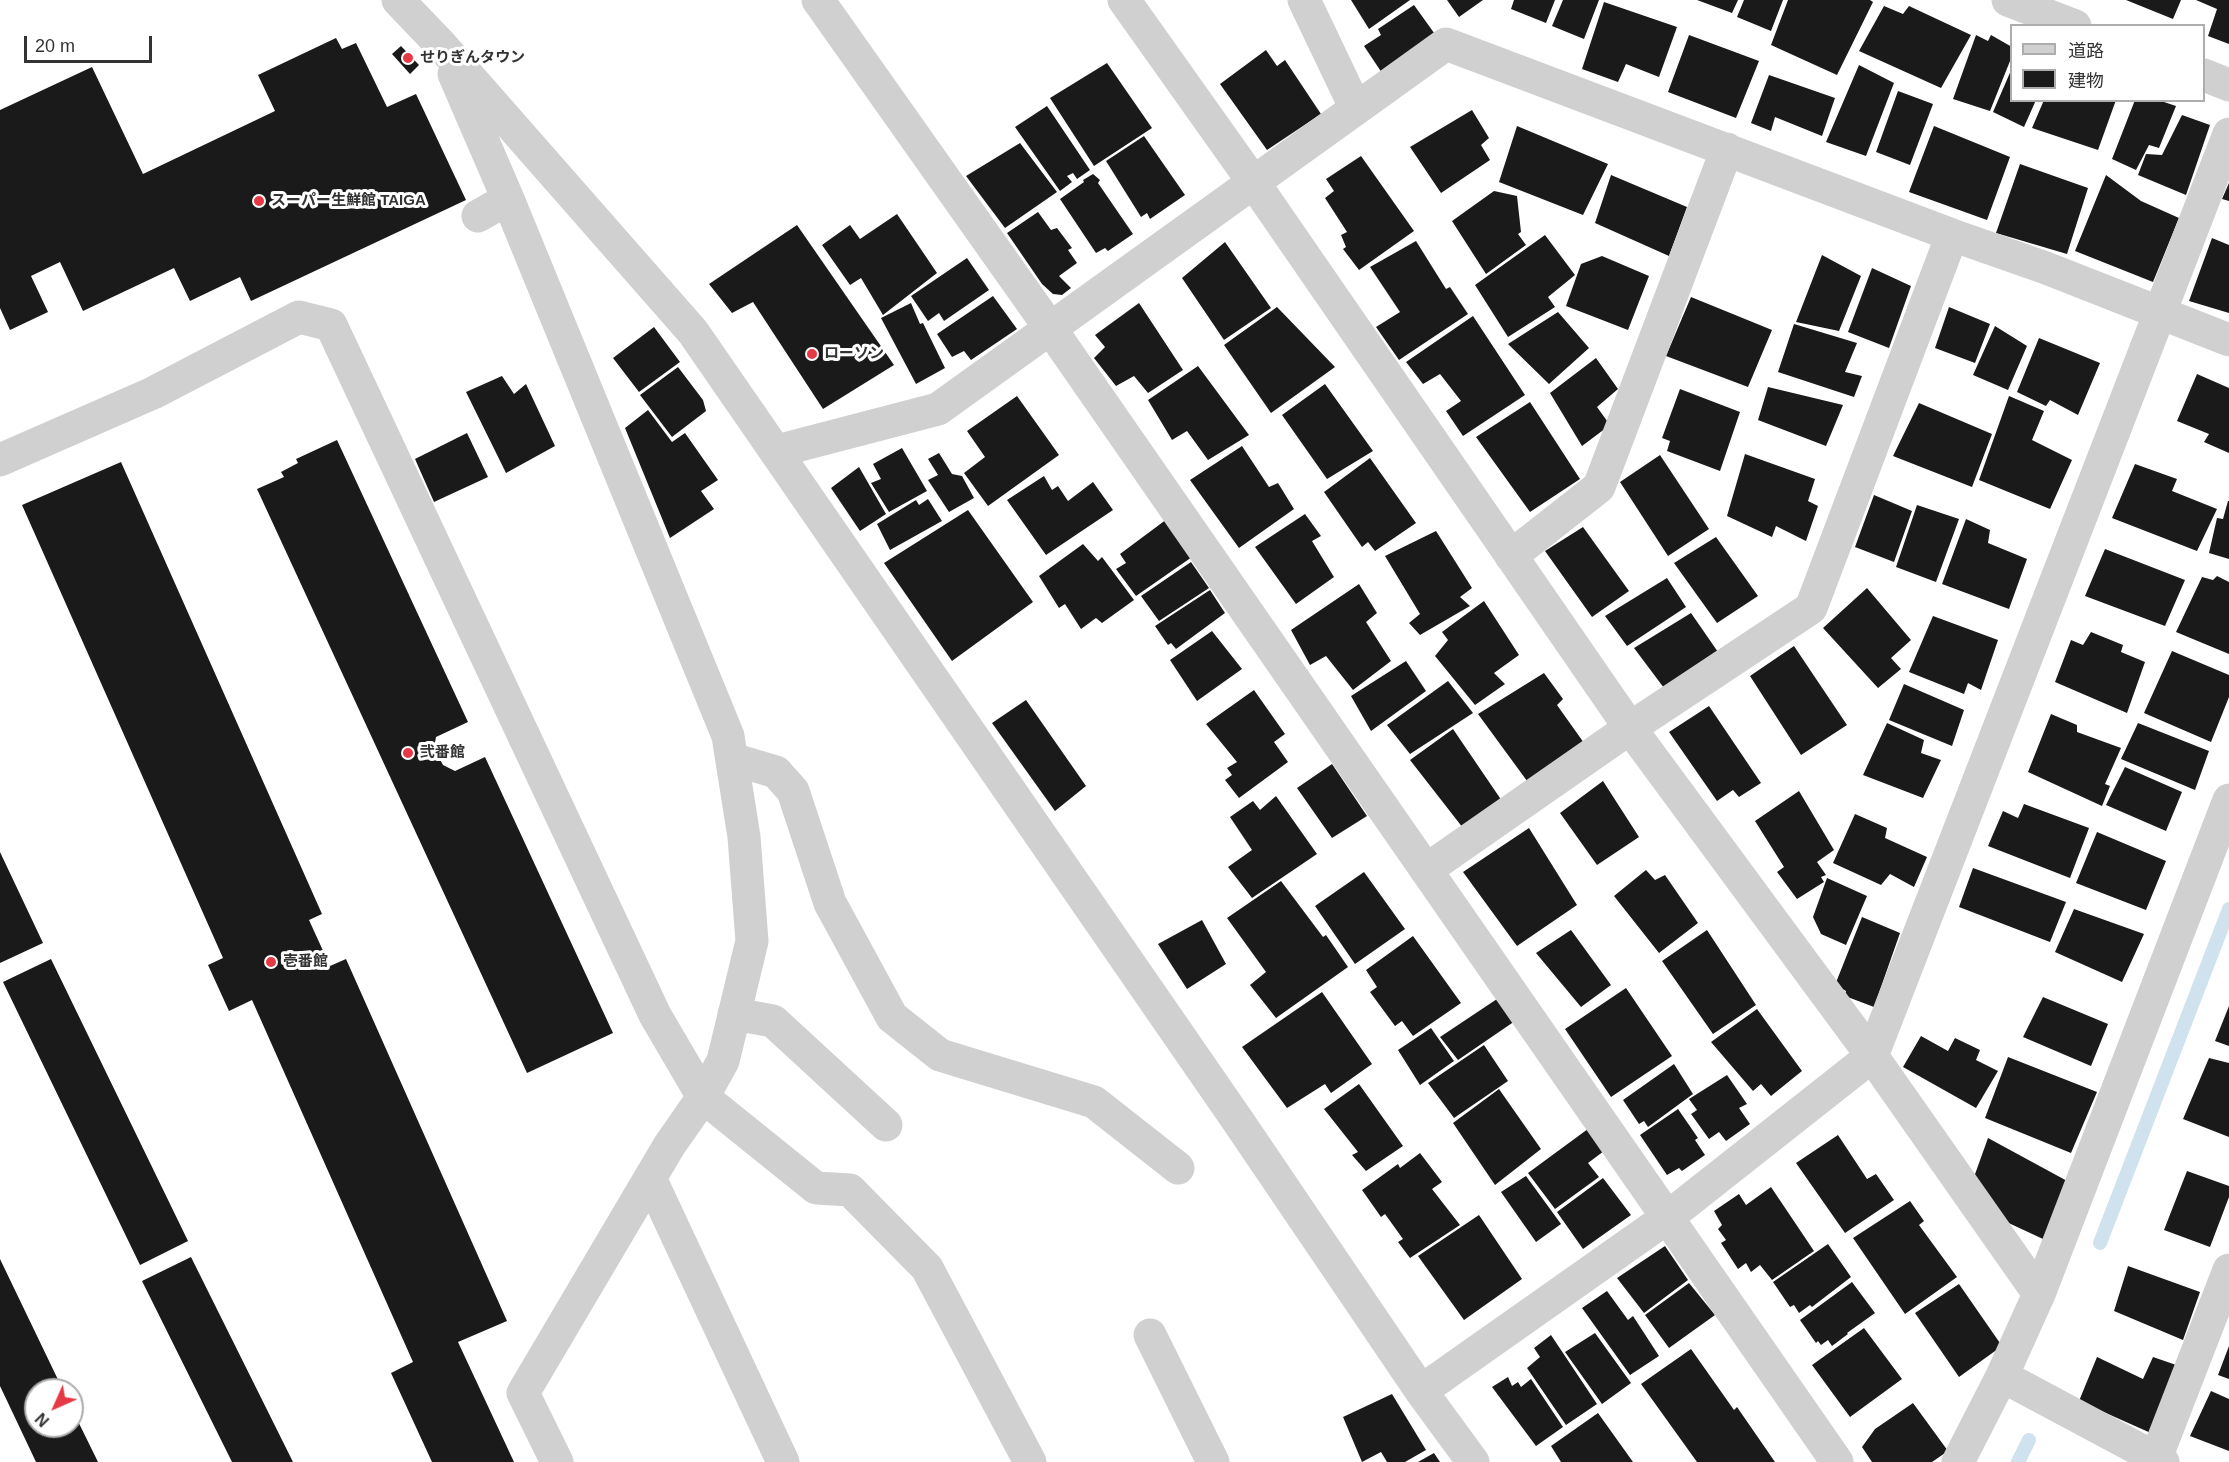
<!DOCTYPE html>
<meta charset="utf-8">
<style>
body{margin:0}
#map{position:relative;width:2229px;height:1462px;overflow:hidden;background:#fff;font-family:Helvetica,"Noto Sans JP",sans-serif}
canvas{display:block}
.legend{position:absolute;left:2010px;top:24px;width:195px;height:78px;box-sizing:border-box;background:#fff;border:2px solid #adadad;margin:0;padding:8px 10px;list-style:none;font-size:18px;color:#333}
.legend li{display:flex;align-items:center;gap:12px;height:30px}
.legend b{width:30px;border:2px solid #adadad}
.north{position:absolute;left:24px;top:1378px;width:60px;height:60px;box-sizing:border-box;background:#fff;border:2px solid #adadad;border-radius:50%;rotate:225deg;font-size:16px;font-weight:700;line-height:24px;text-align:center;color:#333}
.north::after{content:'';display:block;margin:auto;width:21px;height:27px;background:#e63946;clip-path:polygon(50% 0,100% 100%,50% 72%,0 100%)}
.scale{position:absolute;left:24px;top:36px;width:128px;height:27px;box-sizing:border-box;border:3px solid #333;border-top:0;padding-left:8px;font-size:18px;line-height:21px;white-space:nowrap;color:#333;-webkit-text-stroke:4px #fff;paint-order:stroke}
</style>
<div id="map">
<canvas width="2229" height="1462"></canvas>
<ul class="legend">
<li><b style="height:8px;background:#d0d0d0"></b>道路</li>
<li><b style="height:16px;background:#1a1a1a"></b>建物</li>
</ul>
<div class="north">N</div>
<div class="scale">20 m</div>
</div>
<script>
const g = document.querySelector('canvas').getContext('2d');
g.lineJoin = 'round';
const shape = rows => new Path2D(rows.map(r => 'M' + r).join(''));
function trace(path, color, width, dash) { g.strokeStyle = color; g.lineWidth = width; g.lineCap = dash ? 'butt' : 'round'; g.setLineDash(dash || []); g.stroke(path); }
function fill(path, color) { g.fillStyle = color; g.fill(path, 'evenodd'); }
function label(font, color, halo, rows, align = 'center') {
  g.font = font + ' Helvetica,"Noto Sans JP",sans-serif'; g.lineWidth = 6; g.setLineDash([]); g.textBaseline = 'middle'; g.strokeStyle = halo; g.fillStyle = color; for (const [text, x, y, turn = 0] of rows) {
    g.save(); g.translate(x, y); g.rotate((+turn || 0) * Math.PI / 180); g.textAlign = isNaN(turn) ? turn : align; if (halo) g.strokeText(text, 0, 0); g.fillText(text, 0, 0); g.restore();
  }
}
const stream = shape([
 [2100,1243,2229,909],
 [2018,1462,2029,1440]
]);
const building = shape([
 [1351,0,1410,0,1369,29],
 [1447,0,1483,0,1459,17],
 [1514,0,1555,0,1546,23,1511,9],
 [1563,0,1599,0,1584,39,1552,26],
 [1697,0,1738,0,1732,13],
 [1744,0,1783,0,1771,31,1737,17],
 [1788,0,1870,0,1873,2,1837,75,1771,45],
 [2126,0,2181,0,2173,19],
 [2196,0,2229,0,2229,44,2208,36,2217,9],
 [1604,2,1677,27,1659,77,1626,64,1618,82,1582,69],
 [1414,5,1437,37,1382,73,1364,46,1381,35,1378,29],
 [1884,6,1903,14,1909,6,1971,35,1941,88,1859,51],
 [1689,35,1759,61,1736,118,1668,92],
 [1976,35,1988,41,1991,35,2012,47,2012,56,1990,111,1953,99],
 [336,38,342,49,356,43,387,107,416,94,466,200,251,301,240,277,190,301,174,268,83,311,60,262,31,276,48,312,10,330,0,308,0,110,92,67,143,174,275,111,258,75],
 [401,46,419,65,410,74,392,54],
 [1266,50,1277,66,1285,60,1321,114,1267,150,1220,84],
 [1107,63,1152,128,1094,166,1050,98],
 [1859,65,1894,83,1866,156,1826,142],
 [2012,68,2012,100,2036,100,2024,127,1993,112],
 [1769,75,1835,98,1822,136,1775,117,1771,131,1751,123],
 [1898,91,1933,104,1910,165,1876,152],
 [2044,100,2116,100,2098,150,2032,128],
 [2135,100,2158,100,2176,106,2159,148,2149,145,2136,170,2112,159],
 [1047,106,1090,170,1077,179,1073,173,1067,176,1072,182,1060,191,1015,127],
 [1472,110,1489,138,1481,145,1490,160,1441,193,1410,147],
 [2182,115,2210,125,2186,195,2138,175,2146,154,2162,155],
 [1517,126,1608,164,1583,215,1499,182],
 [1934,126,2010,157,1987,220,1909,192],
 [1144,136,1185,195,1150,219,1147,213,1141,217,1106,161],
 [1020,143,1057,192,1005,228,966,176],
 [1361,156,1414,231,1359,270,1343,249,1346,247,1341,235,1347,232,1325,198,1334,191,1326,179],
 [2020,164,2088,188,2067,254,1996,233],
 [1093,174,1100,180,1098,183,1133,234,1108,251,1105,248,1096,253,1060,199,1084,182,1083,180],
 [1611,175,1687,207,1669,256,1595,223],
 [2106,175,2141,201,2179,218,2153,282,2075,251],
 [2229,183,2229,201,2222,199],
 [1494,191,1517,196,1521,232,1518,234,1526,245,1486,274,1452,221],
 [1038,212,1051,230,1057,228,1072,248,1068,250,1077,263,1059,276,1071,288,1062,295,1053,294,1042,284,1007,233],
 [897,214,937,273,883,315,861,278,850,285,822,245,850,225,860,239],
 [797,225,894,365,823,409,753,302,732,313,709,284],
 [1545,235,1575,275,1548,297,1555,307,1508,337,1475,285],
 [2212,238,2229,245,2229,313,2189,301],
 [1416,241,1446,289,1450,287,1468,314,1399,360,1376,327,1400,312,1370,267],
 [1225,242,1271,308,1224,340,1182,278],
 [1822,255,1861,276,1839,331,1796,322],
 [1602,256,1649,276,1628,330,1566,306,1581,264],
 [967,258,989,290,944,321,939,313,928,321,911,296],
 [1872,268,1911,286,1889,348,1848,332],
 [993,296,1017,329,971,360,964,351,952,357,937,334],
 [1691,297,1772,330,1748,387,1666,356],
 [911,303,920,324,923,323,945,368,916,384,881,318],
 [1139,303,1183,370,1148,393,1134,376,1116,386,1094,358,1105,347,1095,335],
 [1277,307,1335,367,1271,413,1224,345],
 [1949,307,1990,324,1975,363,1935,348],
 [1558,312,1589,348,1549,384,1508,344],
 [1473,316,1525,395,1463,436,1446,411,1461,401,1440,374,1423,384,1406,362],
 [1794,324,1857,343,1845,372,1862,376,1854,397,1778,372],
 [1995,326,2027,346,2008,390,1973,375],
 [654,327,680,362,639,392,613,358],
 [2039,338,2100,363,2078,415,2050,400,2046,406,2017,392],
 [1596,358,1618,389,1597,407,1610,425,1582,446,1550,393],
 [1198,366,1249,435,1208,460,1187,431,1172,440,1148,400],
 [678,367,703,400,706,411,672,437,640,395],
 [2197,374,2229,388,2229,453,2204,442,2209,434,2177,421],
 [502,376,514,394,526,384,555,446,506,473,466,392],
 [1325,384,1373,451,1327,479,1282,415],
 [1768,387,1843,405,1826,446,1758,420],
 [1680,389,1740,412,1720,471,1667,451,1670,441,1662,438],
 [1017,396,1059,455,988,506,964,473,985,457,967,431],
 [2009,396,2044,411,2032,440,2072,460,2050,509,1979,480],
 [1530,402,1580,479,1530,512,1476,437],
 [1919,403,1992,434,1972,487,1893,456],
 [648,410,672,442,685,433,718,480,701,491,714,509,670,538,625,428],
 [467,433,488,477,434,502,415,459],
 [337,440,468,722,436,737,434,748,443,765,455,771,485,757,613,1033,527,1073,257,489,284,477,281,472,298,463,296,459],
 [1242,446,1269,487,1278,483,1294,509,1239,548,1190,480],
 [902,448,927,491,889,512,871,483,881,479,873,464],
 [939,453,952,474,962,476,974,498,949,512,928,480,938,475,928,459],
 [1745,454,1815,479,1808,501,1818,506,1806,541,1776,526,1772,537,1727,516],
 [1660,455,1709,529,1668,556,1620,482],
 [1370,458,1416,523,1375,551,1368,542,1362,547,1324,492],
 [121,462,322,914,309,920,330,966,346,959,507,1321,458,1342,514,1462,432,1462,391,1373,413,1362,252,1000,229,1011,208,965,223,958,22,505],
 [2135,464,2177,479,2172,491,2217,509,2197,551,2112,518],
 [859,467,886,514,860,531,831,488],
 [1044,476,1052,490,1058,486,1068,501,1093,482,1113,510,1046,555,1007,500],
 [1874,495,1912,511,1894,562,1855,547],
 [928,499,942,521,890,550,877,524,916,500,919,505],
 [2228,501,2229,501,2229,559,2209,553,2217,518,2223,519],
 [1917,505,1959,519,1936,582,1896,567],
 [968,510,1033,602,952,661,884,563],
 [1305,514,1321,536,1312,541,1334,577,1296,604,1255,547],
 [1167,519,1192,557,1136,596,1116,569,1126,563,1120,554],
 [1966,519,1990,530,1988,543,2027,559,2009,609,1942,584],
 [1583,527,1629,591,1592,617,1545,551],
 [1436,531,1472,588,1460,597,1470,606,1420,635,1409,623,1420,614,1385,556],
 [1716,537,1758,596,1717,623,1674,563],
 [1083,544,1098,561,1102,557,1134,600,1102,623,1096,618,1081,629,1065,604,1059,608,1039,576],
 [2105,549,2185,580,2165,626,2085,596],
 [1191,562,1209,588,1159,621,1141,596],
 [2217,576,2229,582,2229,654,2176,632,2202,577,2213,580],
 [1667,578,1686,607,1627,646,1605,616],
 [1359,584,1377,613,1366,622,1391,661,1353,690,1326,656,1310,665,1291,630],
 [1867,588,1911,640,1891,658,1901,669,1878,688,1823,628],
 [1210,590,1225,613,1176,649,1171,643,1168,645,1155,626],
 [1484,601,1519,655,1494,673,1505,684,1475,705,1435,656,1448,640,1442,632],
 [1691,613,1718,652,1664,688,1634,648],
 [1933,616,1998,640,1981,690,1968,683,1964,694,1909,672],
 [1212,631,1242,669,1197,701,1170,660],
 [2091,632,2123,645,2121,652,2145,662,2127,713,2055,682,2071,640,2083,645],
 [1794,646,1847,725,1801,755,1750,676],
 [2172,651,2229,675,2229,697,2211,742,2144,713],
 [1406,661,1426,691,1371,731,1351,696],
 [1544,673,1563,699,1557,705,1584,743,1530,785,1478,714],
 [1448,681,1473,713,1410,754,1387,725],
 [1904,684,1964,710,1952,746,1889,720],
 [1254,690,1285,734,1274,742,1288,762,1239,798,1225,780,1232,775,1227,768,1237,762,1206,724],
 [1026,700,1086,786,1055,811,992,723],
 [1709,706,1761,783,1739,797,1733,790,1717,801,1669,732],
 [2051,714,2077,725,2077,732,2121,748,2105,784,2110,786,2102,806,2028,772],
 [1887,723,1924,740,1921,753,1941,760,1923,798,1863,775],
 [2138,723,2209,751,2195,790,2121,759],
 [1453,729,1502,801,1463,828,1410,760],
 [1332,764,1367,816,1332,838,1297,788],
 [2125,767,2182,792,2166,831,2106,805],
 [1603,781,1639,837,1597,865,1560,813],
 [1799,791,1834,850,1817,862,1826,875,1821,877,1824,882,1797,899,1777,872,1784,867,1755,821],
 [1276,796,1317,854,1252,898,1228,867,1252,850,1230,817,1253,801,1260,810],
 [2024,804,2089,828,2070,878,1988,846,2003,811,2018,818],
 [1855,814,1887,828,1885,838,1927,857,1914,887,1890,874,1881,885,1833,863],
 [1529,828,1577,905,1517,946,1463,872],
 [2097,832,2166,861,2146,910,2076,883],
 [0,852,43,943,0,963],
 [1973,868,2066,902,2050,942,1959,907],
 [1646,870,1655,880,1665,875,1698,923,1659,953,1614,896],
 [1364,872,1405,929,1355,964,1315,906],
 [1827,878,1867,896,1846,945,1821,934,1813,917],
 [1281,881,1323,937,1326,935,1348,967,1276,1018,1250,985,1266,972,1227,918],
 [2074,909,2144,934,2122,982,2055,952],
 [1862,917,1900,933,1874,1007,1845,996,1846,991,1835,985],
 [1202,920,1226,964,1187,989,1158,944],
 [1571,930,1611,985,1581,1007,1536,953],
 [1707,930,1756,1005,1713,1034,1662,961],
 [1413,936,1461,1003,1413,1036,1402,1021,1395,1026,1370,992,1377,987,1366,970],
 [51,959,188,1241,140,1265,3,982],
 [1626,988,1672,1056,1611,1097,1565,1029],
 [1322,992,1372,1064,1331,1093,1325,1084,1287,1108,1242,1047],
 [1500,997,1515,1021,1458,1060,1440,1037],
 [2043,997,2108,1024,2091,1066,2023,1037],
 [2229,1006,2229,1046,2215,1041],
 [1757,1009,1802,1071,1771,1096,1761,1084,1753,1091,1711,1042],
 [1431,1028,1454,1061,1420,1085,1398,1050],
 [1921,1036,1948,1051,1955,1038,1980,1050,1976,1060,1998,1071,1976,1108,1903,1067],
 [1484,1045,1508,1081,1454,1118,1428,1083],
 [2008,1057,2097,1092,2071,1153,1985,1118],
 [2209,1058,2229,1063,2229,1137,2183,1119],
 [1674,1064,1693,1094,1648,1127,1644,1121,1639,1124,1623,1100],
 [1727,1075,1747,1104,1739,1108,1750,1124,1726,1141,1719,1132,1709,1139,1691,1114,1697,1110,1689,1099],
 [1359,1084,1403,1146,1366,1171,1352,1155,1358,1152,1324,1109],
 [1499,1089,1541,1149,1495,1185,1453,1123],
 [1678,1109,1698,1138,1695,1140,1705,1155,1682,1171,1679,1168,1667,1175,1640,1135],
 [1592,1126,1608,1148,1588,1163,1599,1177,1555,1209,1528,1173],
 [1838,1135,1867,1179,1876,1174,1894,1200,1845,1233,1796,1163],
 [1988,1138,2069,1182,2043,1239,2000,1219,1974,1177],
 [1420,1153,1442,1182,1432,1189,1460,1225,1410,1258,1398,1242,1403,1239,1385,1214,1381,1217,1362,1190,1398,1164,1400,1168],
 [2187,1171,2229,1186,2229,1197,2210,1247,2164,1230],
 [1526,1176,1561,1224,1536,1242,1501,1192],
 [1603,1178,1631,1215,1583,1249,1557,1212],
 [1771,1187,1814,1251,1772,1280,1760,1265,1751,1272,1746,1263,1738,1269,1721,1243,1726,1240,1718,1229,1722,1225,1714,1211,1739,1194,1746,1205],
 [1910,1201,1924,1221,1919,1225,1957,1277,1905,1314,1853,1238],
 [1479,1215,1522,1279,1464,1320,1418,1256],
 [1828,1244,1851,1277,1812,1307,1810,1305,1799,1313,1794,1305,1790,1307,1773,1282],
 [1665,1246,1688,1280,1644,1313,1617,1278],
 [191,1257,293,1462,232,1462,142,1281],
 [0,1259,63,1390,36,1390,36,1426,72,1426,72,1409,98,1462,36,1462,0,1386],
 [2128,1266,2200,1292,2183,1340,2114,1311],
 [1852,1282,1875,1313,1847,1333,1848,1334,1832,1346,1828,1340,1821,1345,1818,1341,1816,1343,1800,1320],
 [1689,1283,1715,1315,1669,1348,1645,1315],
 [1959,1284,2002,1346,1959,1377,1915,1313],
 [1607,1291,1628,1320,1633,1316,1659,1356,1630,1375,1582,1308],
 [1864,1328,1902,1379,1850,1417,1812,1365],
 [1595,1333,1631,1383,1602,1404,1565,1352],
 [1551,1335,1597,1404,1566,1425,1527,1368,1540,1357,1534,1348],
 [2229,1346,2229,1379,2218,1375],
 [1691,1349,1734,1410,1737,1407,1775,1462,1697,1462,1641,1384],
 [2097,1357,2143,1379,2153,1357,2182,1367,2153,1434,2079,1401],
 [1508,1377,1512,1386,1518,1382,1521,1387,1531,1379,1563,1427,1536,1446,1492,1387],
 [2211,1391,2229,1399,2229,1451,2190,1436],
 [1392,1394,1426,1450,1405,1462,1387,1462,1381,1452,1362,1462,1343,1417],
 [1913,1403,1948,1451,1932,1462,1872,1462,1862,1447,1875,1429],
 [1598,1413,1633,1462,1561,1462,1551,1446],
 [1434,1453,1440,1462,1418,1462]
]);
const minor = shape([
 [398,0,441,45,693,332,1238,1121,1421,1391,1473,1462],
 [818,0,1050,328,1837,1462],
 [1124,0,1254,183,1630,728,1872,1056,2039,1294,2002,1376,1958,1462],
 [1304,0,1356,109],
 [2008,0,2075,26],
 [454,74,508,199,728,736,744,837,752,941,723,1061,703,1097,669,1146,523,1393,557,1462],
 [2204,75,2229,85],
 [478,216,508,199],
 [777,451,938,409,1446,44,1952,235,2046,268,2229,340],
 [0,460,153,393,299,317,331,325,655,1015,703,1097,816,1188,850,1190,927,1268,1030,1462],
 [1511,556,1599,487,1727,149],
 [732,759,776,772,793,791,830,903,892,1017,940,1055,1094,1102,1178,1168],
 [1426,870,1630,728,1811,608,1952,235],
 [734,1014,773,1021,886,1125],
 [650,1178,783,1462],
 [2039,1294,2229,800],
 [1150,1335,1213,1462],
 [2002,1376,2163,1462],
 [1421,1391,1668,1217,1872,1056,2229,134],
 [2156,1458,2229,1270]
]);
const markers = [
 [408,58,6,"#e63946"],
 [259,201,6,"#e63946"],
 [812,354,6,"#e63946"],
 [408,753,6,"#e63946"],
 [271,962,6,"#e63946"]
];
const poiNames = [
 ["せりぎんタウン",420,58],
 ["スーパー生鮮館 TAIGA",271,201],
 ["ローソン",824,354],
 ["弐番館",420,753],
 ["壱番館",283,962]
];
trace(stream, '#cfe2ee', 14);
fill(building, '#1a1a1a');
trace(minor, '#d0d0d0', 33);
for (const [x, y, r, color] of markers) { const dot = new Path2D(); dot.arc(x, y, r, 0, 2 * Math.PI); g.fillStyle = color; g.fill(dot); trace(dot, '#fff', 2); }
label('bold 15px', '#333', '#fff', poiNames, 'left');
</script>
